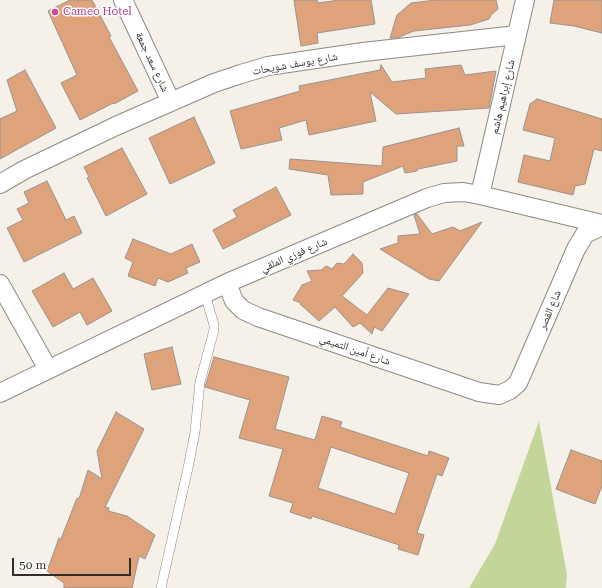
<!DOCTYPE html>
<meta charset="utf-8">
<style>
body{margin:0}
#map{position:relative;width:602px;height:588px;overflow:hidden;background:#f5f0e8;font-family:"Roboto Serif",serif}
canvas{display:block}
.scale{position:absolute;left:12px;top:558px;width:119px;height:18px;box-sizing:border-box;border:2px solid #302e2b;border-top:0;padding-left:5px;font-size:12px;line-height:14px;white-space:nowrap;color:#302e2b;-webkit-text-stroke:3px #fff;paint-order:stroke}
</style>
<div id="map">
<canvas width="602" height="588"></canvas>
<div class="scale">50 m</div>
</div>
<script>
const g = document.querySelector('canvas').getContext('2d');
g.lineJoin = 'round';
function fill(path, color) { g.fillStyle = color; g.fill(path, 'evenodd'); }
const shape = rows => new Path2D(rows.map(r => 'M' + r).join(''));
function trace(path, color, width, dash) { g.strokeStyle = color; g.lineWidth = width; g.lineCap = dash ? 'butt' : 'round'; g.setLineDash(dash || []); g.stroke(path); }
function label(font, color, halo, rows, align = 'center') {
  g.font = font + ' "Roboto Serif","Noto Naskh Arabic",serif'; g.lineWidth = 3; g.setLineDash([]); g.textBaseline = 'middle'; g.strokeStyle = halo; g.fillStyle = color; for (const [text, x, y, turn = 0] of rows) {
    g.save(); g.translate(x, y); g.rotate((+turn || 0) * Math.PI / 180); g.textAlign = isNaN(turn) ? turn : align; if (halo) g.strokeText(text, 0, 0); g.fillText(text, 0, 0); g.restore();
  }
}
const green = shape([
 [539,421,567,575,566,588,469,588,495,544]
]);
const building = shape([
 [70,0,92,0,111,36,109,37,138,91,114,104,113,103,80,120,61,83,77,75,48,11,70,0],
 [294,0,317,0,318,3,339,0,371,0,375,24,317,33,318,43,301,46,294,0],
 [436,0,496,0,498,9,491,15,489,19,470,25,414,31,397,38,390,38,397,15,411,3,436,0],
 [554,0,602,0,602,33,574,26,550,23,554,0],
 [381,65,392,82,426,78,425,69,461,65,465,75,496,71,489,108,396,114,370,92,376,121,309,135,306,120,279,128,282,140,241,149,230,111,300,91,299,86,380,70,381,65],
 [25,70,56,128,0,159,0,119,17,111,7,80,25,70],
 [537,99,602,119,602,151,594,149,585,184,575,186,573,195,518,182,524,155,550,161,555,138,523,130,530,104,537,99],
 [194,117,215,163,170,184,149,138,194,117],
 [459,128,464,146,457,146,457,161,418,169,417,171,405,173,403,166,363,182,363,194,331,195,328,175,289,169,290,159,382,166,383,147,459,128],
 [122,148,147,194,106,216,87,178,89,177,84,167,122,148],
 [47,181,66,220,74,216,82,233,24,262,7,228,23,220,17,209,29,203,24,192,47,181],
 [276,187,291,215,223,249,213,230,237,217,233,210,276,187],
 [417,214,432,234,453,227,460,231,482,222,439,281,429,279,380,249,398,243,398,236,420,234,414,215,417,214],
 [133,239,171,254,192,244,200,262,186,268,188,273,168,282,158,278,155,286,128,276,133,262,125,258,133,239],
 [353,254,362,263,363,273,342,296,367,315,388,288,409,294,382,331,374,327,372,334,360,323,353,327,335,307,319,321,300,304,301,303,293,300,302,285,312,281,307,271,321,270,326,266,332,269,337,263,344,264,353,254],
 [64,273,73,289,93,278,112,311,87,325,80,312,53,327,32,291,64,273],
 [172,347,181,384,152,390,144,354,172,347],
 [214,357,289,377,275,429,315,440,322,416,342,422,340,427,428,456,429,451,449,458,442,476,437,474,417,533,424,535,418,555,398,549,399,545,312,516,311,519,290,512,293,503,269,496,283,449,239,438,250,400,205,387,214,357],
 [331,447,409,473,395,514,318,488,331,447],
 [116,412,144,429,105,507,109,508,108,511,127,516,155,535,145,559,139,556,132,588,64,588,64,583,47,571,59,538,61,539,77,498,79,499,88,470,102,479,97,451,116,412],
 [571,450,602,461,602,486,595,504,556,489,571,450]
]);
const service = shape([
 [161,588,188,468,195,432,200,382,214,330,214,325,205,294]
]);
const minor = shape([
 [123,0,171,102],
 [0,184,24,170,116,126,214,83,241,74,268,66,363,52,517,35],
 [480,195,525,0],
 [227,283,234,301,243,310,258,317,479,392,499,395,510,390,518,383,576,249,585,234,602,226],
 [0,284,48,369],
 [0,393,227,283,427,198,444,193,463,192,480,195,602,224]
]);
const markers = [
 [55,12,4,"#d1479c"]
];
const hotelNames = [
 ["Cameo Hotel",63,12]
];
const streetNames = [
 ["شارع سعد جمعة",152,62,65],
 ["شارع يوسف شويحات",295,64,-10],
 ["شارع إبراهيم هاشم",503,97,-77],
 ["شارع فوزي الملقي",294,255,-23],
 ["شاع القصر",550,310,-67],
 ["شارع أمين التميمي",355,350,19]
];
fill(green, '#c3d69a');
fill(building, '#dfa37c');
trace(building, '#99928d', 1);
trace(service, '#8d8982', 10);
trace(minor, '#8d8982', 20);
trace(service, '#fff', 9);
trace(minor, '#fff', 18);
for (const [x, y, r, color] of markers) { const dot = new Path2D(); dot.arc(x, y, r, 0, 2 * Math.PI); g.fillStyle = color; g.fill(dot); trace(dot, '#fff', 1.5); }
label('11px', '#b23c85', '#fff', hotelNames, 'left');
label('11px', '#302e2b', '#fff', streetNames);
</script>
